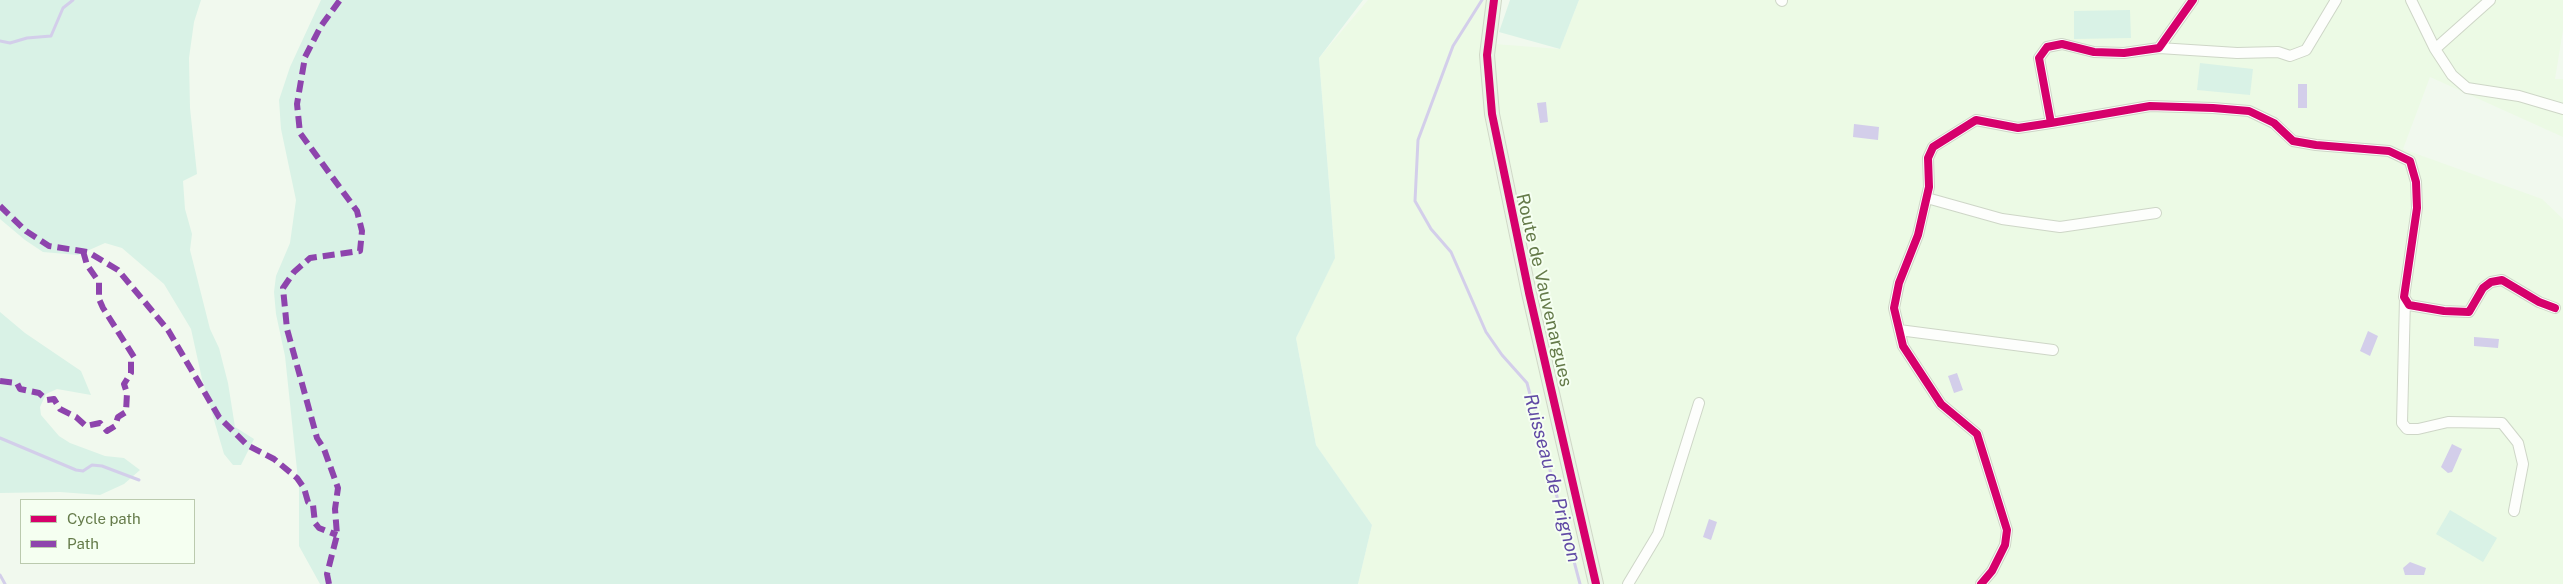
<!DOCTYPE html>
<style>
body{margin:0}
#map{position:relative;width:2563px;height:584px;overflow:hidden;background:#f1f9ee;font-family:"Public Sans",sans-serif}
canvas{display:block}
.legend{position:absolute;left:20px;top:499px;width:175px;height:65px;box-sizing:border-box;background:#f5fff1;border:1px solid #bbcaae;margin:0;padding:6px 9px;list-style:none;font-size:15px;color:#657b4a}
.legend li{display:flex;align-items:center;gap:10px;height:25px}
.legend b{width:25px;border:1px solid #bbcaae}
</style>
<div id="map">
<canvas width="2563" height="584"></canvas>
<ul class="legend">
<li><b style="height:6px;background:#d6006c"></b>Cycle path</li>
<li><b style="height:6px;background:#8e44ad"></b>Path</li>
</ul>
</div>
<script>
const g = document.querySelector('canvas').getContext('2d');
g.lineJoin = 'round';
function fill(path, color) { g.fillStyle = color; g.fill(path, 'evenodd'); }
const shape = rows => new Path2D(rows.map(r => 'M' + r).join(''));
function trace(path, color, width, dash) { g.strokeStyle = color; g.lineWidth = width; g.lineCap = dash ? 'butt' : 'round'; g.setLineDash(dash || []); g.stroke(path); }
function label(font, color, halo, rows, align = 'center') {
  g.font = font + ' "Public Sans",sans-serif'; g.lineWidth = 4; g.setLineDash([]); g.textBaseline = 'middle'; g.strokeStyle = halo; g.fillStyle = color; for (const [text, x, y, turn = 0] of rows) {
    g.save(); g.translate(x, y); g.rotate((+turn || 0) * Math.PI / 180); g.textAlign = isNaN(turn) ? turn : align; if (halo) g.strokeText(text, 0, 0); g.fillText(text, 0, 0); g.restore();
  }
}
const residential = shape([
 [1368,0,1489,0,1481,43,1560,49,1579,0,2563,0,2563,30,2555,79,2563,79,2563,137,2430,77,2403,149,2542,199,2563,219,2563,584,1358,584,1372,525,1316,445,1296,338,1335,257,1319,58]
]);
const green = shape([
 [0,0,201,0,194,22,189,58,190,108,197,174,183,181,185,209,192,234,190,250,210,329,219,348,228,383,235,427,254,439,241,465,233,465,224,454,202,379,191,329,164,284,122,248,105,243,78,255,43,252,25,240,0,219],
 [321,0,1363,0,1319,58,1335,258,1296,338,1316,445,1372,525,1358,584,320,584,299,546,299,489,285,356,276,314,274,292,276,276,290,243,296,200,281,129,279,100,290,67],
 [1510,0,1579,0,1560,49,1499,32],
 [2130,10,2131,38,2074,39,2074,11],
 [2200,63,2253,69,2250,95,2197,90],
 [0,312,25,333,81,371,91,395,57,389,46,394,40,407,41,415,59,436,70,443,105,456,124,458,140,470,124,484,100,495,60,492,0,493],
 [2450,510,2497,538,2483,562,2436,534]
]);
const water = shape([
 [2298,84,2307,84,2307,108,2298,108],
 [1546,102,1548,122,1540,123,1537,103],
 [1854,124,1879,127,1878,140,1853,137],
 [2368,331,2378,336,2370,356,2360,351],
 [2474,337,2499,339,2498,348,2474,346],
 [1957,373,1963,390,1954,393,1948,376],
 [2452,444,2462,449,2452,472,2448,473,2441,467],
 [1709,519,1717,522,1711,540,1703,537],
 [2410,562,2426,568,2424,575,2405,575,2403,568]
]);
const stream = shape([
 [1482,0,1453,46,1418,140,1415,201,1431,229,1451,252,1486,332,1502,355,1527,383,1580,584],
 [0,41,10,43,27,38,51,36,63,8,73,0],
 [0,438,76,470,83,471,92,465,102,466,139,480],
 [0,575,5,584]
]);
const minor = shape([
 [1781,0,1782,1],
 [2411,0,2435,49,2490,0],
 [2159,48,2237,53,2278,52,2290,56,2306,50,2336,0],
 [2435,49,2452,75,2467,88,2519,96,2563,109],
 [2051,123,2150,106,2213,108,2249,111,2274,123,2293,141,2316,145,2389,151,2410,161,2416,182,2417,208,2404,297,2409,305,2444,311,2469,312,2483,288,2491,282,2502,280,2539,302,2555,308],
 [1927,198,2002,219,2060,227,2156,213],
 [2405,298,2402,423,2407,429,2418,429,2448,422,2502,423,2518,443,2523,464,2514,511],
 [1899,330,2053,350],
 [1628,584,1658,534,1699,403],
 [1981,584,1992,571,2005,545,2007,530,1977,434,1941,404,1903,346,1894,308,1899,283,1918,235,1929,187,1928,158,1933,147,1976,120,2018,128,2051,123,2039,58,2047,47,2062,44,2094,52,2124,53,2159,48,2193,0]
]);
const major = shape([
 [1494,0,1487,55,1492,114,1529,293,1596,584]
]);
const quiet = shape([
 [0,206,26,231,49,246,88,252,118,270,168,330,219,417,247,445,274,459,297,478,304,488,308,502,313,505,315,523,319,528,337,535],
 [0,381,17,383,20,389,39,393,47,400,54,399,60,409,76,417,86,426,100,423,107,431,115,426,118,417,126,412,127,393,124,384,131,373,131,361,134,357,103,308,99,299,99,282,87,265,83,251],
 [329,584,327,574,337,535,335,509,338,488,324,449,317,438,287,329,283,288,294,272,310,258,360,251,362,231,357,211,300,133,297,104,305,57,321,26,340,0]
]);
const cycleway = shape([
 [1494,0,1487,55,1492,114,1529,293,1596,584],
 [2051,123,2150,106,2213,108,2249,111,2274,123,2293,141,2316,145,2389,151,2410,161,2416,182,2417,208,2404,297,2409,305,2444,311,2469,312,2483,288,2491,282,2502,280,2539,302,2555,308],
 [1981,584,1992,571,2005,545,2007,530,1977,434,1941,404,1903,346,1894,308,1899,283,1918,235,1929,187,1928,158,1933,147,1976,120,2018,128,2051,123,2039,58,2047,47,2062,44,2094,52,2124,53,2159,48,2193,0]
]);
const streetNames = [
 ["Route de Vauvenargues",1544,290,77]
];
const waterNames = [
 ["Ruisseau de Prignon",1552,478,75]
];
fill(residential, '#ecfae5');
fill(green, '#d9f2e6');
fill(water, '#d3ceea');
trace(stream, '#d3ceea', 3);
trace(minor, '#ced6c7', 12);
trace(major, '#d0d8c7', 16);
trace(minor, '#fdfefc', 10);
trace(major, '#eaf4e6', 14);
trace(quiet, '#8e44ad', 6, [12, 6]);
trace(cycleway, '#d6006c', 8);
label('18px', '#657b4a', '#f5fff1', streetNames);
label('italic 19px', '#614ba5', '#f5fff1', waterNames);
</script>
